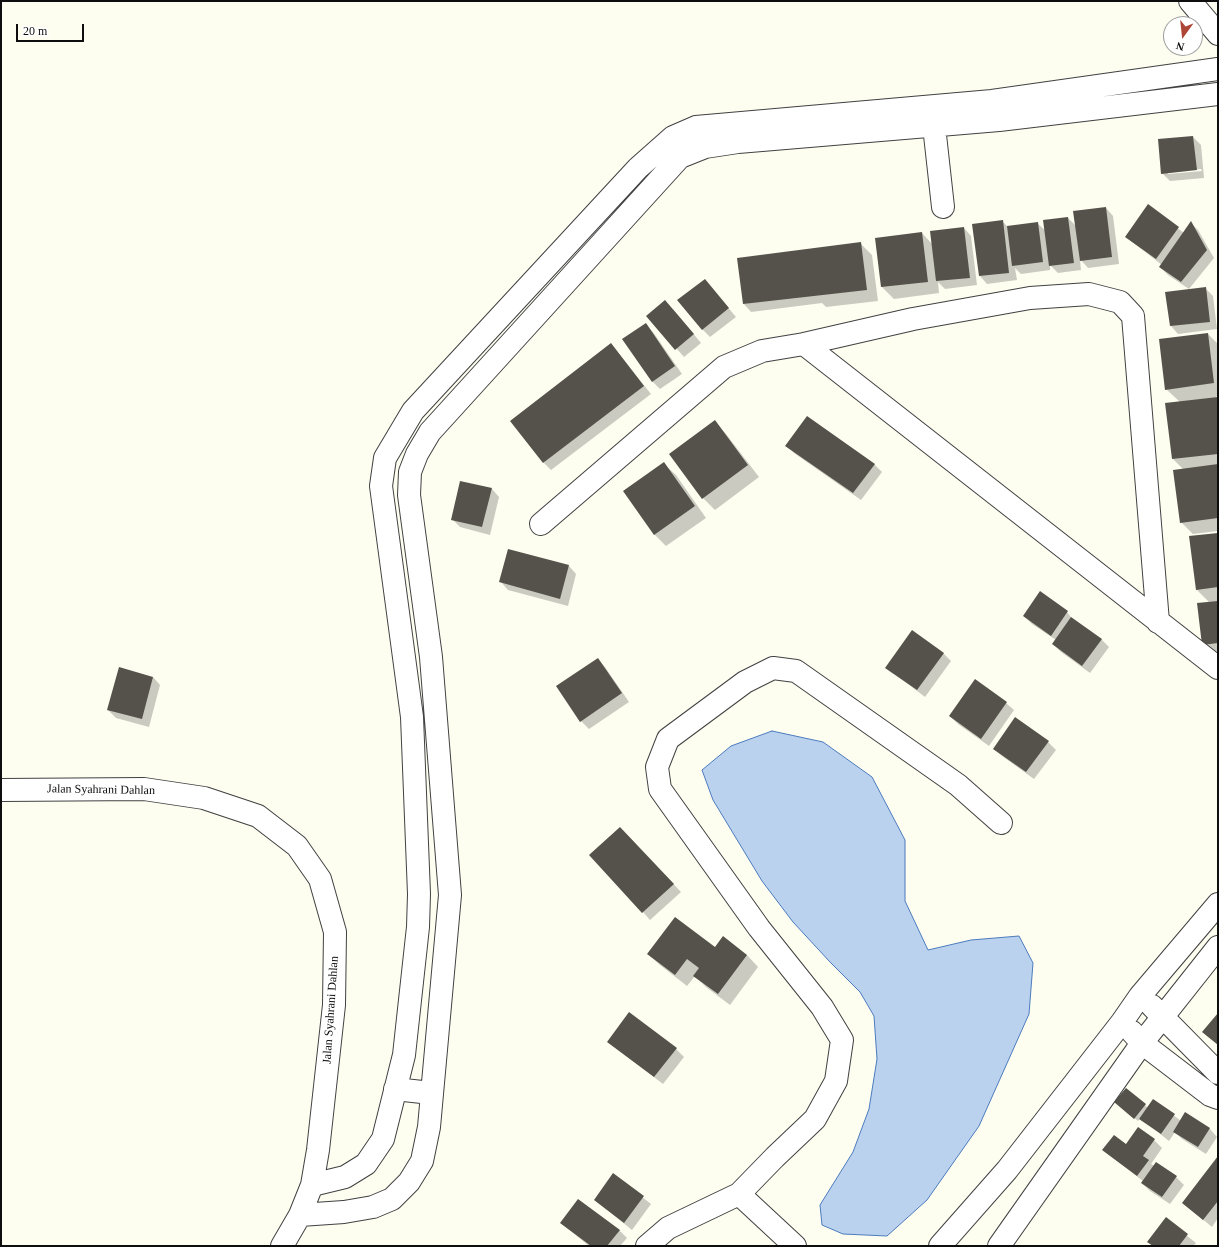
<!DOCTYPE html>
<style>
body{margin:0}
#map{position:relative;width:1219px;height:1247px;overflow:hidden;background:#fdfdf0;font-family:Georgia,serif}
canvas{display:block}
.frame{position:absolute;inset:0;border:2px solid #0e0e0e;pointer-events:none}
.north{position:absolute;left:1163px;top:16px;width:40px;height:40px;box-sizing:border-box;background:#fff;border:1px solid #9f9f9f;border-radius:50%;rotate:195deg;font-size:11px;font-weight:700;line-height:16px;text-align:center;color:#0e0e0e}
.north::after{content:'';display:block;margin:auto;width:14px;height:18px;background:#ad4636;clip-path:polygon(50% 0,100% 100%,50% 72%,0 100%)}
.scale{position:absolute;left:16px;top:24px;width:68px;height:18px;box-sizing:border-box;border:2px solid #0e0e0e;border-top:0;padding-left:5px;font-size:12px;line-height:14px;white-space:nowrap;color:#0e0e0e;-webkit-text-stroke:3px #fff;paint-order:stroke}
</style>
<div id="map">
<canvas width="1219" height="1247"></canvas>
<div class="frame"></div>
<div class="north">N</div>
<div class="scale">20 m</div>
</div>
<script>
const g = document.querySelector('canvas').getContext('2d');
g.lineJoin = 'round';
function fill(path, color) { g.fillStyle = color; g.fill(path, 'evenodd'); }
const shape = rows => new Path2D(rows.map(r => 'M' + r).join(''));
function trace(path, color, width, dash) { g.strokeStyle = color; g.lineWidth = width; g.lineCap = dash ? 'butt' : 'round'; g.setLineDash(dash || []); g.stroke(path); }
function label(font, color, halo, rows, align = 'center') {
  g.font = font + ' Georgia,serif'; g.lineWidth = 4; g.setLineDash([]); g.textBaseline = 'middle'; g.strokeStyle = halo; g.fillStyle = color; for (const [text, x, y, turn = 0] of rows) {
    g.save(); g.translate(x, y); g.rotate((+turn || 0) * Math.PI / 180); g.textAlign = isNaN(turn) ? turn : align; if (halo) g.strokeText(text, 0, 0); g.fillText(text, 0, 0); g.restore();
  }
}
const water = shape([
 [772,731,823,742,872,777,905,840,905,901,928,950,971,940,1019,936,1033,963,1029,1014,979,1126,927,1200,887,1236,843,1234,822,1225,820,1205,853,1152,869,1109,877,1059,874,1016,860,992,830,962,793,922,762,881,713,800,702,770,731,746,772,731]
]);
const shadow = shape([
 [1193,137,1201,145,1204,178,1170,181,1162,173],
 [1201,169,1202,171,1168,174,1168,172],
 [1148,206,1184,233,1191,223,1198,230,1214,258,1189,289,1168,275,1160,267,1162,265,1126,237],
 [1106,208,1113,216,1119,264,1088,268,1080,259,1081,270,1058,273,1050,265,1050,270,1021,274,1015,268,1017,280,987,284,980,276,1002,221,1008,227,1037,223,1046,231,1068,218,1076,226],
 [964,228,971,236,977,285,945,289,938,282,939,293,894,299,882,287,877,239,922,233,933,245],
 [861,244,872,255,878,301,826,307,822,303,751,312,744,304],
 [705,280,736,317,710,337,702,329],
 [1205,288,1213,296,1217,329,1178,334,1171,326],
 [673,309,701,343,684,357,648,316],
 [646,325,653,332,682,374,660,389,653,382,624,339],
 [1208,334,1218,344,1218,396,1216,396,1218,398,1218,531,1193,534,1181,522,1183,469,1173,459,1166,404,1180,402,1166,389],
 [611,344,651,394,551,470,544,463],
 [715,422,726,434,759,477,715,510,703,498],
 [787,445,874,464,882,472,861,500,794,453],
 [664,464,676,475,706,518,666,546,654,534],
 [492,489,499,497,490,535,460,527,452,519],
 [1218,534,1218,651,1211,652,1203,644,1210,603,1197,590],
 [569,566,576,574,568,606,508,590,501,582],
 [1040,593,1067,612,1074,621,1101,639,1109,647,1090,673,1061,652,1053,644,1056,640,1032,624,1024,616],
 [943,653,951,661,925,697,887,668],
 [598,659,605,667,629,702,589,729,581,721],
 [153,677,160,685,149,727,116,718,108,710],
 [1006,703,1014,710,989,746,958,724,950,716],
 [1048,742,1056,750,1034,779,1002,756,994,749],
 [628,836,681,892,650,920,643,912],
 [723,938,747,955,758,967,730,1005,706,987,695,976,687,986,660,965,648,954,715,948],
 [608,1042,676,1049,684,1057,663,1084],
 [1154,1100,1181,1121,1185,1114,1210,1129,1217,1137,1206,1154,1182,1139,1175,1132,1169,1141,1140,1118,1138,1121,1119,1106,1145,1105,1148,1108],
 [1154,1140,1162,1148,1151,1164,1176,1177,1184,1185,1170,1204,1150,1191,1142,1183,1143,1181,1103,1150],
 [1218,1158,1218,1218,1212,1227,1183,1203],
 [614,1175,651,1204,632,1230,595,1200],
 [1166,1219,1196,1243,1193,1246,1153,1246,1149,1242],
 [561,1223,619,1230,627,1238,620,1246,589,1246]
]);
const building = shape([
 [1193,136,1197,170,1161,174,1158,139],
 [1148,204,1179,227,1156,259,1125,237],
 [1106,207,1112,257,1080,261,1073,211],
 [1068,217,1074,263,1049,266,1043,220],
 [1003,220,1009,273,979,276,972,224],
 [1191,221,1207,250,1181,282,1159,267],
 [1038,222,1043,262,1012,266,1007,226],
 [964,227,970,278,936,281,930,231],
 [922,232,928,282,881,287,875,238],
 [861,242,867,290,743,304,737,258],
 [705,279,729,308,702,330,677,300],
 [1206,287,1210,322,1170,326,1165,292],
 [665,300,694,334,675,350,646,316],
 [646,323,675,366,652,382,622,339],
 [1208,333,1214,383,1165,390,1159,339],
 [611,343,644,386,543,463,510,421],
 [1218,397,1218,454,1172,459,1165,403],
 [807,416,875,464,853,493,785,446],
 [715,420,748,465,702,499,669,454],
 [664,462,695,506,654,535,623,491],
 [1218,464,1218,518,1180,523,1173,470],
 [460,481,492,488,482,527,451,520],
 [1218,533,1218,587,1196,590,1189,536],
 [508,549,569,565,560,599,499,582],
 [1040,591,1068,611,1051,636,1023,616],
 [1218,601,1218,643,1202,645,1197,603],
 [1071,617,1102,639,1082,666,1052,644],
 [912,630,944,653,917,690,885,668],
 [598,658,622,693,580,722,556,686],
 [119,667,153,677,142,719,107,710],
 [975,679,1007,702,981,739,949,716],
 [1015,717,1049,741,1026,772,993,749],
 [620,827,674,884,642,913,589,855],
 [675,917,715,947,723,936,747,955,718,994,693,976,699,968,687,959,675,975,647,954],
 [629,1012,677,1048,654,1077,607,1042],
 [1218,1013,1218,1045,1202,1032],
 [1126,1088,1146,1104,1134,1119,1114,1102],
 [1153,1099,1175,1114,1161,1134,1139,1119],
 [1185,1112,1210,1128,1198,1147,1173,1132],
 [1138,1127,1155,1139,1143,1156,1149,1160,1137,1176,1102,1150,1114,1135,1126,1144],
 [1218,1156,1218,1201,1203,1220,1182,1203],
 [1156,1162,1177,1176,1162,1197,1141,1183],
 [613,1173,644,1196,624,1223,594,1200],
 [578,1199,620,1230,607,1246,591,1246,560,1223],
 [1166,1217,1188,1234,1179,1246,1153,1246,1147,1242]
]);
const minor = shape([
 [1190,1,1218,34],
 [934,126,943,207],
 [804,344,913,319,1030,298,1089,294,1120,302,1133,316,1158,622],
 [541,524,724,367,762,351,804,344,1218,668],
 [1,790,144,789,204,798,258,816,297,846,320,879,335,932,334,1005,318,1150,312,1185,300,1215,282,1246],
 [1152,1006,1218,1073],
 [1132,1032,1142,1043,1210,1095,1218,1098],
 [395,1089,431,1093],
 [312,1185,345,1177,366,1164,383,1139,404,1055,418,927,419,894,412,717,381,486,385,458,413,411,638,168,673,137,696,127,992,101,1218,69],
 [739,1194,795,1246],
 [300,1215,344,1212,373,1207,392,1199,409,1182,422,1161,429,1127,450,895,431,657,409,495,410,472,417,454,430,432,680,157,705,147,738,142,999,120,1218,94],
 [647,1246,668,1228,739,1194,775,1157,815,1119,836,1081,842,1040,822,1007,759,928,660,789,657,767,668,739,745,682,773,668,796,671,958,785,1001,823],
 [940,1246,1007,1170,1122,1022,1140,996,1218,904],
 [999,1246,1142,1043,1218,947]
]);
const streetNames = [
 ["Jalan Syahrani Dahlan",101,790,1],
 ["Jalan Syahrani Dahlan",331,1010,-86]
];
fill(water, '#bbd2ef');
trace(water, '#4b7bbd', 1);
fill(shadow, '#0003');
fill(building, '#55514b');
trace(minor, '#414141', 24);
trace(minor, '#fff', 22);
label('12px', '#0e0e0e', '#fff', streetNames);
</script>
